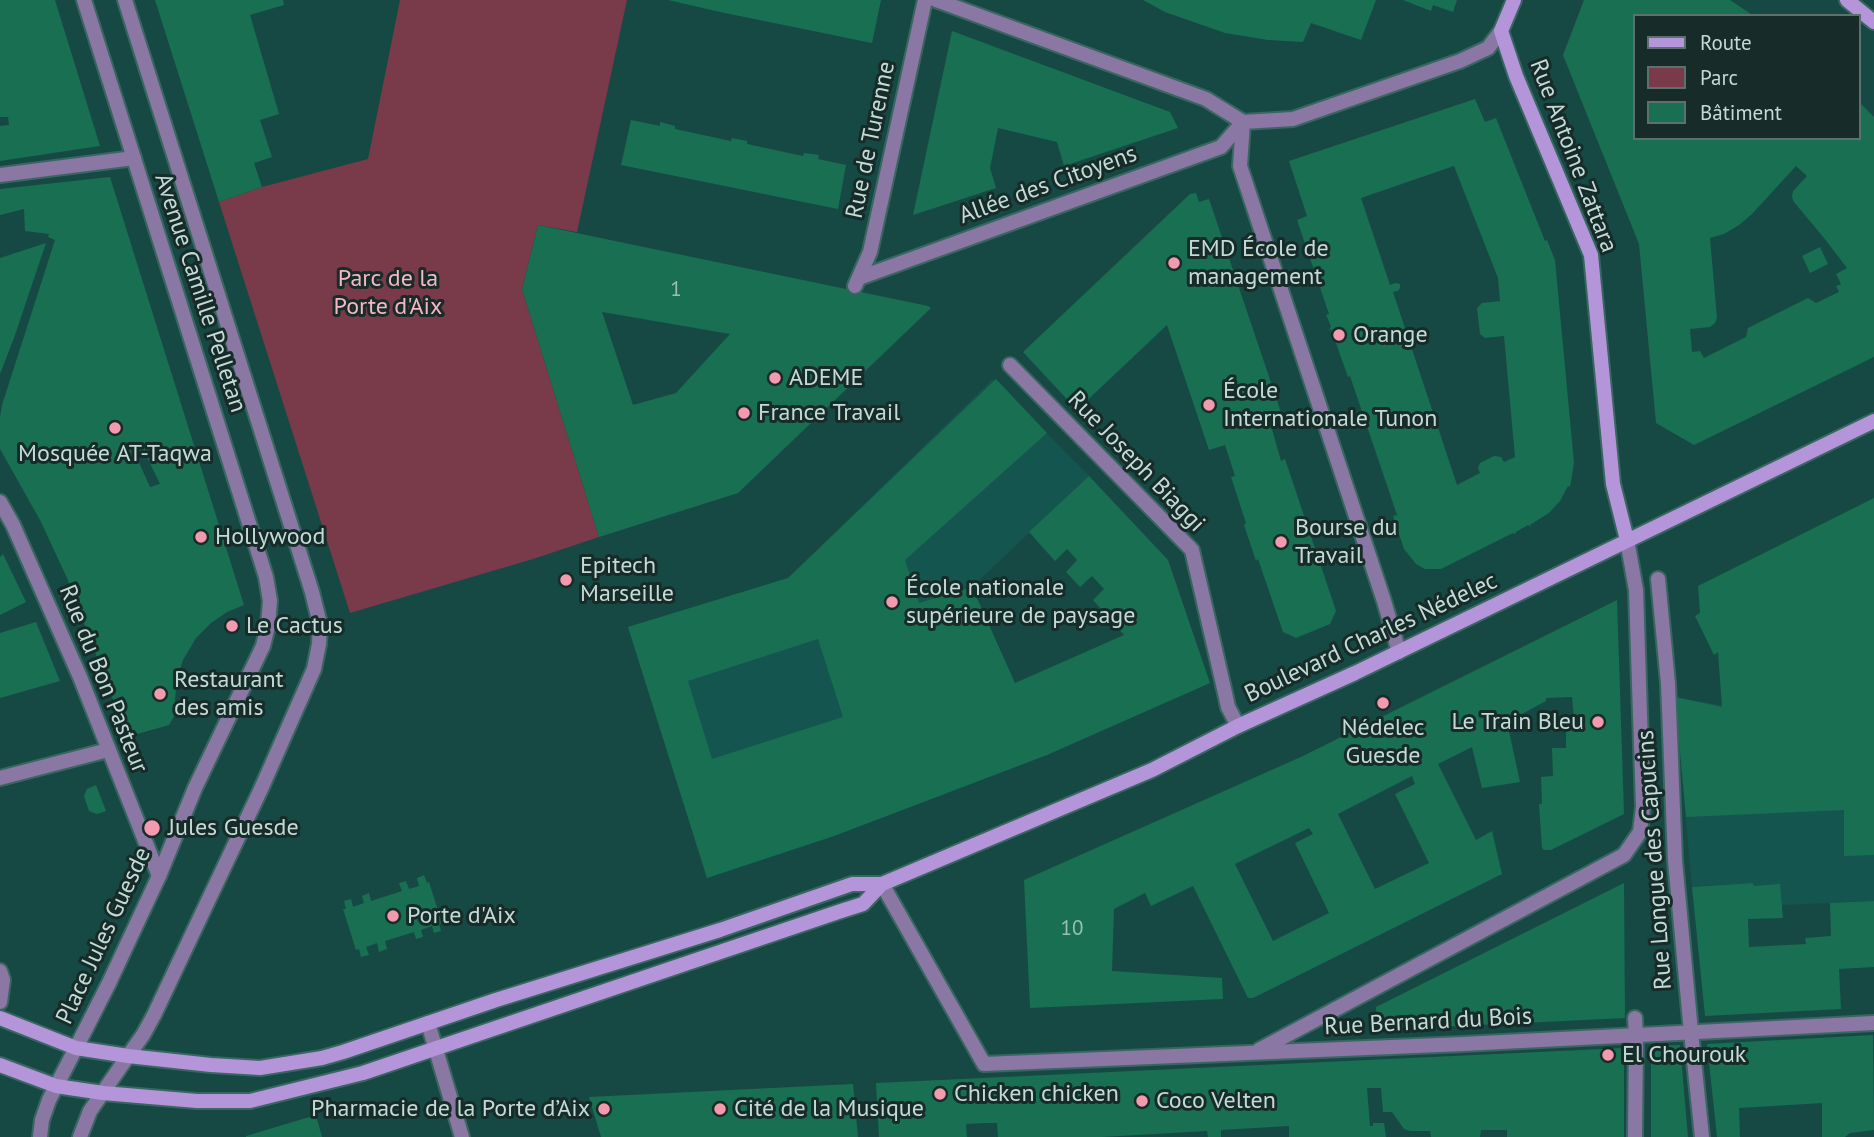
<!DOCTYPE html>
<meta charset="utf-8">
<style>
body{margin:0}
#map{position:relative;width:1874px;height:1137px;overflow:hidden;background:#174944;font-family:"PT Sans",sans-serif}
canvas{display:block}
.legend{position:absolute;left:1633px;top:14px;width:228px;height:126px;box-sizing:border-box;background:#172b28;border:2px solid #5c716e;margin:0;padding:9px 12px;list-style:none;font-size:21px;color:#c3dbd7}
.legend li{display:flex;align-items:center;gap:14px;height:35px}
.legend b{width:35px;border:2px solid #5c716e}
</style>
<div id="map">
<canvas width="1874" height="1137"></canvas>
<ul class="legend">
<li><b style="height:9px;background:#b595d9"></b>Route</li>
<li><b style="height:19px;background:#793a4a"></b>Parc</li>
<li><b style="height:19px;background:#196f52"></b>Bâtiment</li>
</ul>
</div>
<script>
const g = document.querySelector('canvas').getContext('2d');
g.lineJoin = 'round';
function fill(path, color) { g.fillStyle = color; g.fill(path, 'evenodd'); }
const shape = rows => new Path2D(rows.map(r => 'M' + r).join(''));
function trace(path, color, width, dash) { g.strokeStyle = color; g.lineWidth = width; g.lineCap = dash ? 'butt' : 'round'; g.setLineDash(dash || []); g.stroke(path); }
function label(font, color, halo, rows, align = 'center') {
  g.font = font + ' "PT Sans",sans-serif'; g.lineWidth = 6; g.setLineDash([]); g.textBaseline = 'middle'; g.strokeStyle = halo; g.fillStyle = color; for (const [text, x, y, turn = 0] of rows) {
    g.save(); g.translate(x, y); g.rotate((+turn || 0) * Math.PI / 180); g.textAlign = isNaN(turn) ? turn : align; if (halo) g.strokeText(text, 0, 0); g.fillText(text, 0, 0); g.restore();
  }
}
const built = shape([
 [993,379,1089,476,972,587,1047,755,834,836,707,878,628,627,788,578],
 [1675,697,1874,733,1874,901,1782,905,1754,886,1753,883,1692,887]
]);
const green = shape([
 [400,0,627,0,577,232,538,225,522,289,599,537,533,559,350,613,219,202,262,187,368,159]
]);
const building = shape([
 [0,0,55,0,100,146,0,161,0,126,9,125,8,117,0,117],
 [155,0,283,0,284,5,250,15,279,114,260,120,272,157,254,163,262,187,219,202],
 [668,0,881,0,872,43,720,12],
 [1143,0,1376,0,1361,40,1311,23,1303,42,1268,40,1225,33,1165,12],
 [1403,0,1457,0,1453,12,1433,5,1431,11],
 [1584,0,1730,0,1754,16,1634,16,1634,138,1858,138,1858,101,1874,117,1874,357,1694,445,1656,423,1639,244,1563,55],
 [1796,166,1807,176,1793,191,1792,197,1794,202,1824,238,1847,268,1836,274,1841,284,1836,286,1839,292,1816,303,1808,298,1748,328,1746,337,1704,358,1700,351,1692,352,1690,329,1710,327,1715,323,1717,318,1710,238,1724,234,1739,225,1752,214],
 [952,31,1170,112,1178,128,1064,166,1057,142,998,128,990,168,996,188,913,215],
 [1475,99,1485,122,1496,118,1545,241,1547,240,1555,260,1574,463,1570,487,1568,486,1560,501,1549,513,1530,525,1531,527,1528,525,1516,532,1515,534,1513,533,1441,569,1425,569,1416,564,1404,549,1393,516,1397,515,1350,376,1348,377,1331,329,1329,330,1331,326,1326,315,1329,314,1297,220,1307,216,1289,161],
 [1454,166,1498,278,1500,301,1482,303,1477,308,1480,334,1485,338,1504,336,1515,457,1504,462,1501,457,1494,456,1480,463,1478,468,1480,473,1457,485,1393,292,1398,291,1400,288,1400,284,1395,283,1390,285,1361,198],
 [631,120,660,126,660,122,675,126,675,129,731,141,732,138,747,141,747,144,803,156,804,153,819,155,818,159,846,165,838,209,621,165],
 [110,177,244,605,227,612,211,623,196,638,183,660,177,679,175,699,176,713,169,725,130,736,126,734,67,578,40,520,0,449,0,417,2,405,55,240,48,237,49,234,25,231,24,209,0,215,0,189],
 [145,453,160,484,150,487,136,456],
 [1196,193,1199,202,1209,199,1285,424,1272,429,1281,461,1285,459,1336,611,1330,624,1296,638,1283,632,1258,559,1256,561,1244,525,1246,523,1231,477,1235,476,1225,445,1209,450,1167,325,1077,410,1023,352,1190,194],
 [538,225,928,306,931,308,738,493,599,537,522,289],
 [602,312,730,334,676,393,633,405],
 [46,243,14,338,0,374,0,258],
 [1820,247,1828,264,1810,273,1802,256],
 [996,379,1047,433,905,560,919,603,972,587,1015,683,1124,635,1093,600,1104,589,1092,576,1080,587,1066,572,1077,560,1067,549,1055,561,1029,532,1089,476,1168,560,1210,683,1047,755,834,836,707,878,628,627,788,578],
 [818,639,843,717,712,759,688,681],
 [1874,498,1874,855,1844,856,1844,810,1686,817,1675,697,1722,707,1718,652,1714,655,1695,616,1700,613,1698,586],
 [3,554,26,602,0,615,0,557],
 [1617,600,1624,814,1551,850,1544,850,1542,848,1539,804,1542,804,1541,777,1553,776,1552,748,1566,748,1566,730,1575,729,1572,697,1546,698,1546,701,1507,722,1520,782,1482,788,1472,747,1438,764,1476,840,1492,831,1502,874,1253,998,1248,998,1193,886,1151,906,1145,893,1114,909,1112,971,1222,978,1223,999,1030,1008,1024,880,1303,756],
 [1412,776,1415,784,1395,794,1429,863,1375,889,1338,814],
 [1309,828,1313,834,1295,843,1329,913,1273,941,1235,864],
 [36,622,60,681,0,698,0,633],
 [96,785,106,811,97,814,89,811,84,796,87,789],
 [424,875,427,883,429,882,442,923,439,924,441,931,434,933,432,926,421,930,423,937,416,939,414,932,385,941,387,949,379,952,377,943,366,947,369,955,361,957,359,949,356,950,343,909,346,909,344,901,351,899,353,907,364,903,362,896,369,893,371,901,402,891,399,883,406,881,409,889,419,886,417,878],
 [1624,883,1625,1018,1377,1030,1376,1007],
 [1753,883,1754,886,1780,884,1783,918,1748,919,1749,947,1806,944,1805,938,1831,936,1830,903,1874,901,1874,967,1839,969,1841,1009,1705,1016,1692,887],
 [1873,1035,1874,1130,1850,1133,1845,1137,1822,1137,1822,1103,1739,1108,1740,1137,1717,1137,1707,1044],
 [1680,1045,1688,1137,1651,1137,1651,1046],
 [1624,1048,1624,1137,1507,1137,1507,1130,1481,1130,1480,1137,1431,1137,1430,1131,1410,1131,1404,1129,1392,1112,1383,1112,1381,1088,1367,1088,1370,1126,1373,1126,1373,1123,1384,1123,1386,1137,1289,1137,1289,1126,1221,1130,1221,1137,1208,1137,1207,1131,1102,1137,998,1137,997,1123,984,1123,966,1124,967,1137,879,1137,876,1083],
 [853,1084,858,1137,601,1137,589,1097],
 [316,1115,322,1137,246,1137,246,1136]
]);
const pedestrian = shape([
 [859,278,1221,147,1243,122],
 [1010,365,1192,550,1225,693,1228,707,1238,726],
 [1658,579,1668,683,1675,861,1691,1032],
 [0,778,108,750],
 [1635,1018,1636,1035]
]);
const minor = shape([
 [936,0,1206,99,1243,122,1293,119,1460,61,1488,48,1501,31],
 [1243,122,1240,166,1384,601,1399,652],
 [0,175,134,158],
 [855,286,870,252,925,0],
 [0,502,13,525,80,677,159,876],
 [882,884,984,1064,1463,1044,1874,1023],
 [0,971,3,980,0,1002],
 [428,1023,462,1137],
 [1691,1032,1702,1137],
 [1259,1050,1624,855,1640,832,1643,807,1636,590,1627,540],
 [40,1137,42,1120,49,1100,76,1048],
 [80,1137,90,1111,128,1056],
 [1635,1137,1636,1035]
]);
const tertiary = shape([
 [125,0,312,592,320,624,319,644,314,669,261,789,154,1015,143,1035,128,1056],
 [76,1048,109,983,159,876,195,788,263,646,268,626,270,601,266,577,84,0]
]);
const secondary = shape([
 [1514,0,1501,31,1516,76,1591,255,1613,484,1627,540],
 [1847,0,1874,22],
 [0,1018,76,1048,128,1056,211,1065,260,1068,322,1058,343,1052,496,1000,720,930,852,884,882,884,1152,770,1238,726,1355,673,1874,421],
 [0,1065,56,1086,103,1093,197,1101,250,1101,363,1073,841,911,863,904,882,884]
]);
const markers = [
 [1174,263,7,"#f29aae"],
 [1339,335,7,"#f29aae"],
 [775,378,7,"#f29aae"],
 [1209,405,7,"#f29aae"],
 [744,413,7,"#f29aae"],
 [115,428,7,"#f29aae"],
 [201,537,7,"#f29aae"],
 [1281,542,7,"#f29aae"],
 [566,580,7,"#f29aae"],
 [892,602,7,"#f29aae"],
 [232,626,7,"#f29aae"],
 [160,694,7,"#f29aae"],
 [1383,703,7,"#f29aae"],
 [1598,722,7,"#f29aae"],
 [152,828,9,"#f29aae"],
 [393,916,7,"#f29aae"],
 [1608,1055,7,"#f29aae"],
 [940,1094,7,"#f29aae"],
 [1142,1101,7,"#f29aae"],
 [604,1109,7,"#f29aae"],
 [720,1109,7,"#f29aae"]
];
const numberNames = [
 ["1",676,290],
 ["10",1072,929]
];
const streetNames = [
 ["Rue de Turenne",871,140,-78],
 ["Rue Antoine Zattara",1573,156,69],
 ["Allée des Citoyens",1048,185,-20],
 ["Avenue Camille Pelletan",200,293,72],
 ["Rue Joseph Biaggi",1136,462,46],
 ["Boulevard Charles Nédelec",1371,638,-25],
 ["Rue du Bon Pasteur",103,679,68],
 ["Rue Longue des Capucins",1655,860,-94],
 ["Place Jules Guesde",104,936,-65],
 ["Rue Bernard du Bois",1428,1022,-3]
];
const poiNames = [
 ["EMD École de",1188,249],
 ["management",1188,277],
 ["Orange",1353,335],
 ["ADEME",789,378],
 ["École",1223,391],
 ["Internationale Tunon",1223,419],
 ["France Travail",758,413],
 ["Mosquée AT-Taqwa",115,454,"center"],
 ["Bourse du",1295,528],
 ["Travail",1295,556],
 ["Hollywood",215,537],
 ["Epitech",580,566],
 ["Marseille",580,594],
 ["École nationale",906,588],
 ["supérieure de paysage",906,616],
 ["Le Cactus",246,626],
 ["Restaurant",174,680],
 ["des amis",174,708],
 ["Le Train Bleu",1584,722,"right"],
 ["Nédelec",1383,728,"center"],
 ["Guesde",1383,756,"center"],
 ["Jules Guesde",168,828],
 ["Porte d'Aix",407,916],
 ["El Chourouk",1622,1055],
 ["Chicken chicken",954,1094],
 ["Coco Velten",1156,1101],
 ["Pharmacie de la Porte d’Aix",590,1109,"right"],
 ["Cité de la Musique",734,1109]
];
const parkNames = [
 ["Parc de la",388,279],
 ["Porte d'Aix",388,307]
];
fill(built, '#15554f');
fill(green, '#793a4a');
fill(building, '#196f52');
trace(pedestrian, '#396661', 18);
trace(minor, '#396661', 18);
trace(tertiary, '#396661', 18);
trace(secondary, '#396661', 18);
trace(pedestrian, '#8b77a3', 14);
trace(minor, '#8b77a3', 14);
trace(tertiary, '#8b77a3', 14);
trace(secondary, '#b595d9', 14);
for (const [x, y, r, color] of markers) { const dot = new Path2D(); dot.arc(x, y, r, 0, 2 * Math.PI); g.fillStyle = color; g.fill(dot); trace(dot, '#172b28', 2.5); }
label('21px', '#98c0b6', null, numberNames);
label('24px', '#c3dbd7', '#172b28', streetNames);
label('24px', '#c3dbd7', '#172b28', poiNames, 'left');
label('24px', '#f5b7c4', '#172b28', parkNames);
</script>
